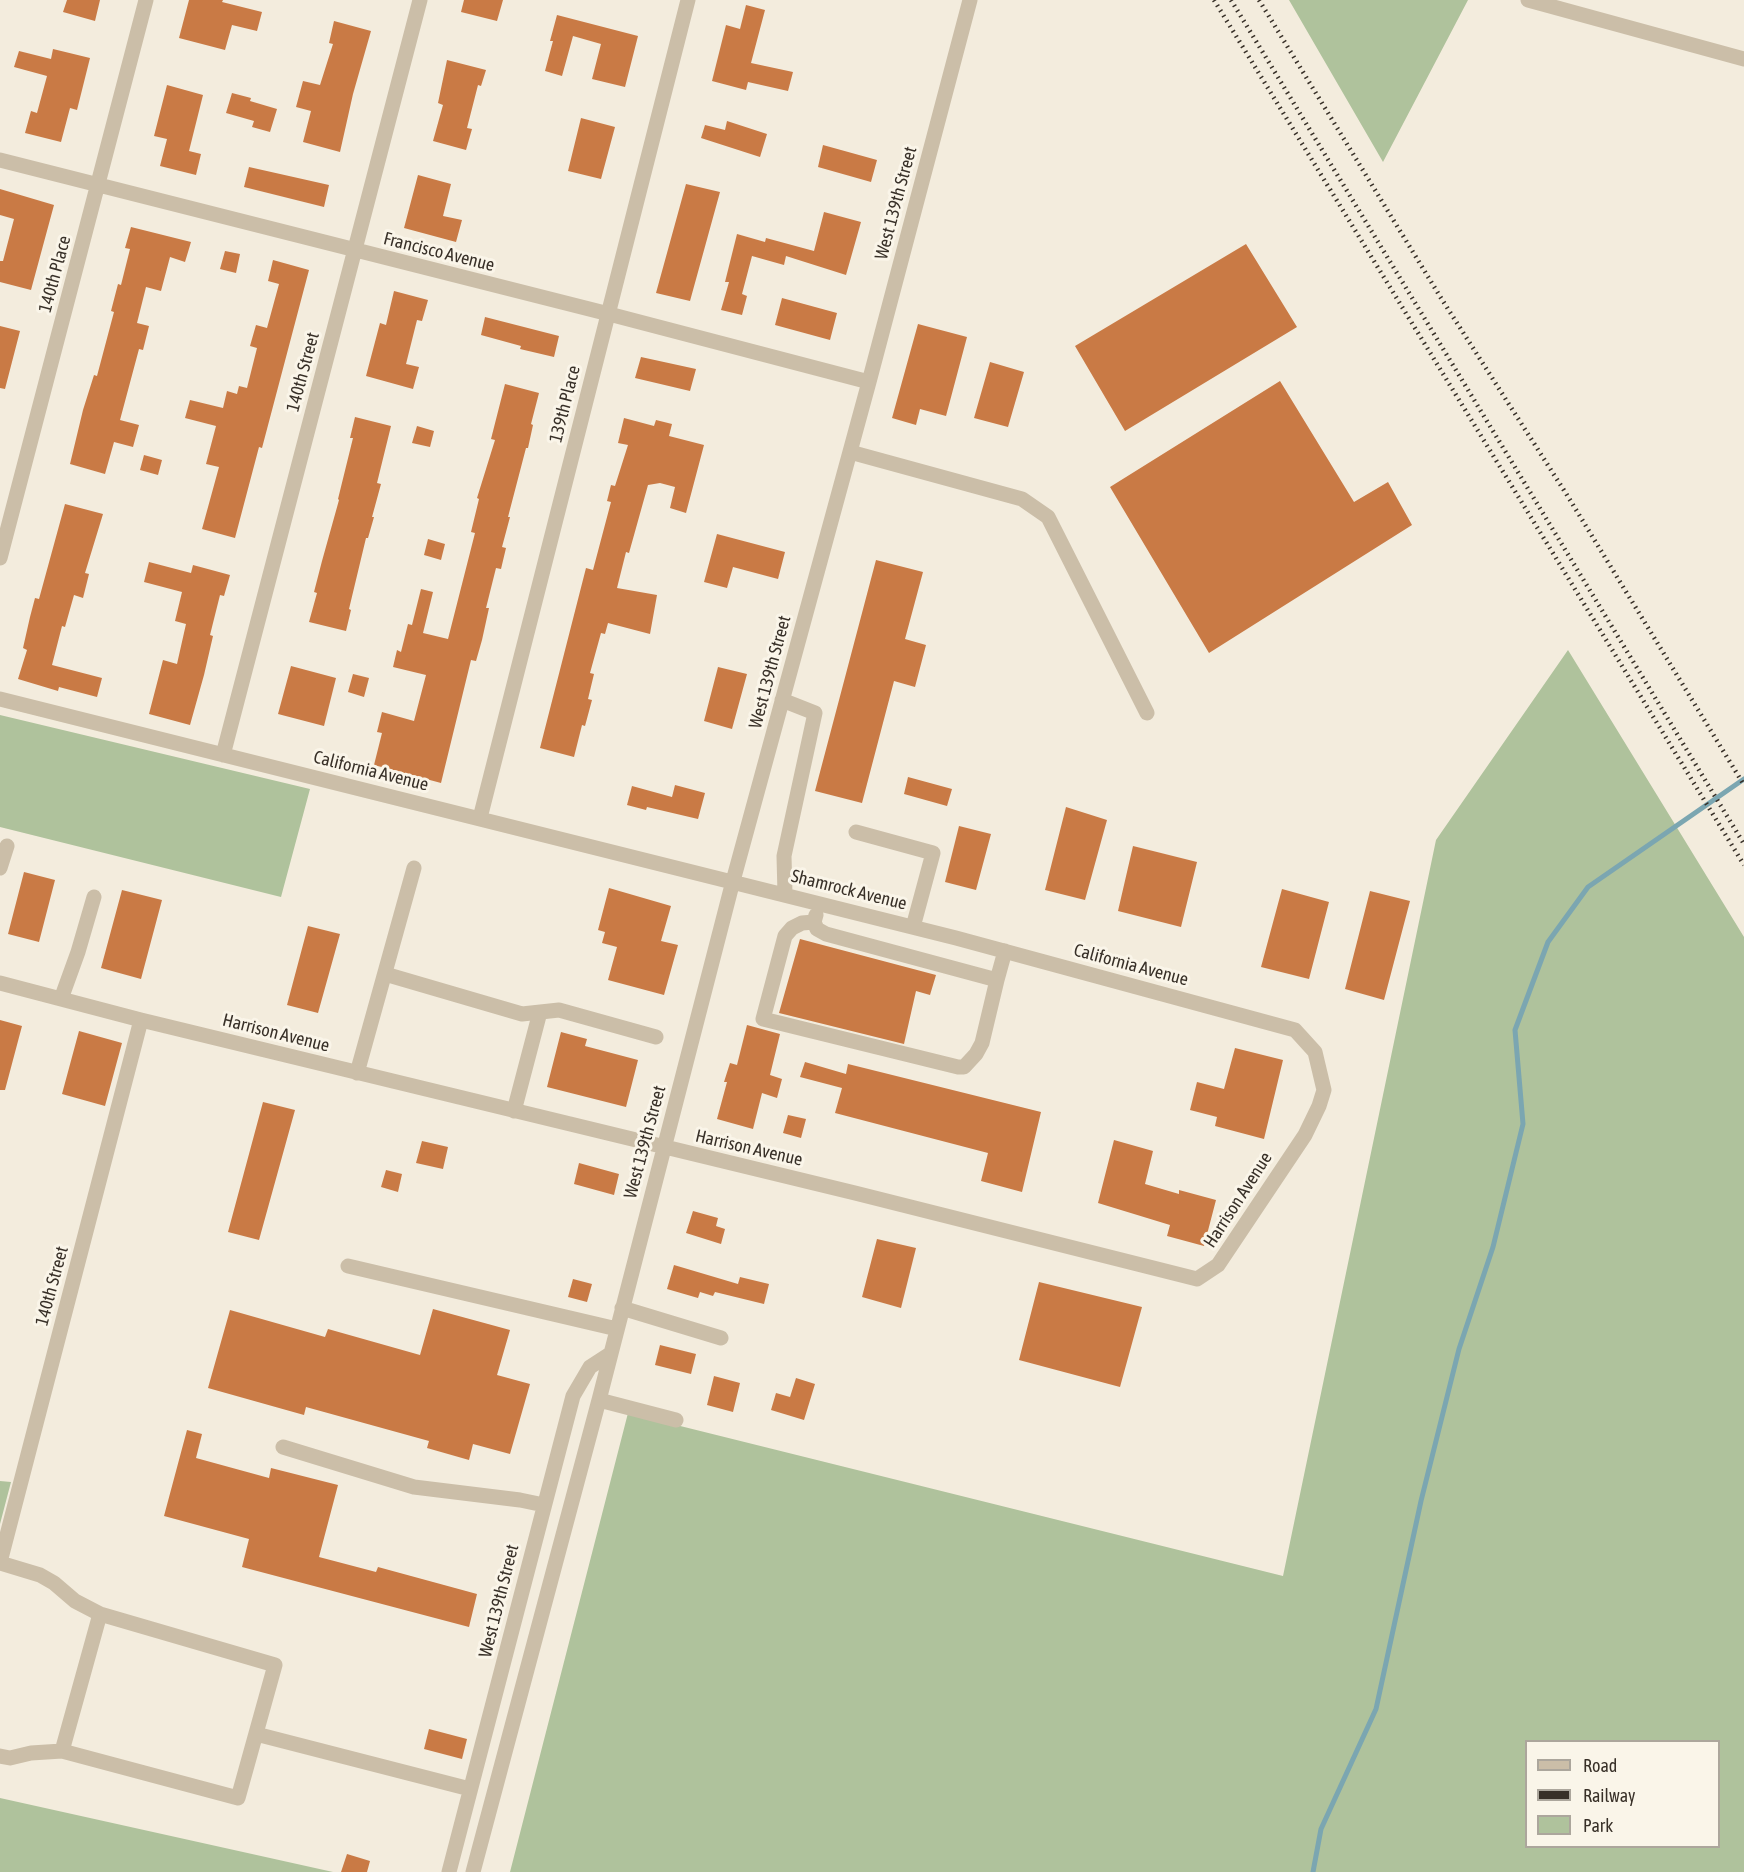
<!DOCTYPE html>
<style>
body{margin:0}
#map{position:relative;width:1744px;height:1872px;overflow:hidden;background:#f3ecdd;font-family:"Asap Condensed",sans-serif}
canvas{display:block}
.legend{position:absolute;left:1525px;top:1740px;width:195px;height:108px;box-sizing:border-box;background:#faf5e9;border:2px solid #aca69c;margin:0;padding:8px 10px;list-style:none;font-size:18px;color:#383028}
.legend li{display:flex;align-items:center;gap:12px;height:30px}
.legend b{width:30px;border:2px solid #aca69c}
</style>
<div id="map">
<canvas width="1744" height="1872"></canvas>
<ul class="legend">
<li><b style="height:8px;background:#cbbea8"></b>Road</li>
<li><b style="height:8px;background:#383028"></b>Railway</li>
<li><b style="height:16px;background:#afc29c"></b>Park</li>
</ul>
</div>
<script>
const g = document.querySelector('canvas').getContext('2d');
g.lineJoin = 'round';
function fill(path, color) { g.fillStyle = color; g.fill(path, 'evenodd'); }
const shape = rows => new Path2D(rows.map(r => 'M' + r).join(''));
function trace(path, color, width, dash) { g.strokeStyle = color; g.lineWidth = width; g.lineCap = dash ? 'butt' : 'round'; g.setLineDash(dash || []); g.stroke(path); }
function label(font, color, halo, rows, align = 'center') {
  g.font = font + ' "Asap Condensed",sans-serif'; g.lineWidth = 6; g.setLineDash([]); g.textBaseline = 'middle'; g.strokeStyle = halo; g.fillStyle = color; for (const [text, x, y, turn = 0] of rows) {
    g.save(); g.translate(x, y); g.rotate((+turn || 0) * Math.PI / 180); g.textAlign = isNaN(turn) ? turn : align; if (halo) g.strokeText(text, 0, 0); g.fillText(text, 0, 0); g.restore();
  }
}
const green = shape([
 [1289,0,1468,0,1383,162],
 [1568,650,1744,937,1744,1872,510,1872,628,1413,1283,1576,1436,840],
 [1526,1742,1718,1742,1718,1846,1526,1846],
 [0,715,310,789,281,897,0,827],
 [0,1481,11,1482,0,1524],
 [0,1798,333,1872,0,1872]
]);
const stream = shape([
 [1313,1872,1321,1829,1376,1709,1421,1501,1459,1349,1493,1247,1523,1124,1515,1030,1548,942,1588,887,1744,779]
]);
const building = shape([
 [67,0,100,0,95,21,63,12],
 [189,0,223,0,222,2,262,12,257,31,232,25,225,50,179,38],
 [464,0,503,0,497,21,461,12],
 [746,5,765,10,751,63,793,72,788,91,748,82,746,90,712,81,726,25,740,29],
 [557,15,638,36,625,87,592,79,601,44,573,36,562,76,545,71,553,41,550,41],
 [334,21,371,31,353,94,340,152,303,142,311,111,296,107,303,81,320,85,333,44,329,43],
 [53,49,90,58,77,110,70,108,61,142,25,133,31,111,37,113,47,76,14,67,19,51,51,59],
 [447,60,486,70,481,86,478,85,467,128,472,129,466,150,433,141,443,105,438,103],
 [167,85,203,95,189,151,201,154,196,175,160,166,167,139,154,136],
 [232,93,251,98,250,101,277,109,270,132,252,127,254,121,226,113],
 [581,118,615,127,601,179,568,171],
 [727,121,767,134,760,157,701,138,705,125,725,130],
 [823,145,877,160,871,182,818,167],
 [249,167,329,185,324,207,244,187],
 [418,175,451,184,443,216,462,220,456,242,404,228],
 [686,184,720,192,690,301,656,293],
 [0,189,54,205,31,290,0,282,0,261,3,261,14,219,0,215],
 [824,212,861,222,846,275,786,256,784,265,752,256,742,294,747,296,742,315,721,310,729,282,725,282,737,234,765,242,766,238,814,251],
 [131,227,191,242,185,262,170,257,161,291,146,287,137,323,149,326,143,350,139,349,120,420,139,425,133,447,114,442,105,474,70,464,83,410,94,375,97,376,114,312,111,311,118,284,121,285,130,249,125,248],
 [1246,244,1297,327,1125,431,1075,346],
 [225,251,240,254,236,273,220,269],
 [273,260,309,270,262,448,259,447,235,538,202,529,219,467,206,464,216,426,185,418,190,400,223,408,227,391,237,394,239,386,247,388,257,348,250,346,256,325,267,328,279,284,268,281],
 [394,291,428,300,422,321,417,320,406,364,419,367,413,389,366,376,380,323,386,325],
 [782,298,837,313,830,340,775,325],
 [485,317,559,336,554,357,520,349,521,346,481,335],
 [918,324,967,337,946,416,920,409,916,425,892,418],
 [0,326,20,331,5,389,0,388],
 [641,357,696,369,690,391,635,378],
 [990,362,1024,372,1008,427,974,418],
 [1280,381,1354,502,1388,482,1412,525,1209,653,1110,487],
 [505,384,539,393,531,424,533,425,528,448,526,448,508,517,510,517,502,547,506,548,501,569,496,568,486,608,489,608,482,640,476,661,471,660,441,783,374,765,382,733,377,732,382,712,414,721,426,675,393,667,397,650,401,652,408,624,412,625,421,589,433,592,423,633,448,639,475,533,471,532,479,499,477,498,495,440,491,439],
 [355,417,391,426,377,483,381,484,372,517,374,517,368,538,366,538,349,609,351,610,346,631,309,622,317,593,314,592,322,561,339,500,338,499,353,438,350,438],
 [624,418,654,426,656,420,672,424,669,436,704,445,686,513,670,508,675,487,660,483,648,485,629,553,626,552,617,588,657,595,650,634,608,623,605,634,601,633,590,673,594,674,588,699,592,700,585,726,582,725,574,757,540,748,586,568,593,570,611,502,607,501,611,485,615,486,628,445,618,443],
 [417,426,434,431,430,447,412,443],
 [144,455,162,460,158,475,140,470],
 [65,504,103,514,85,573,89,574,83,598,74,595,65,627,62,626,52,665,102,678,97,697,59,687,58,691,18,679,27,650,23,648,30,617,35,598,39,599],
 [717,534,785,552,778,579,733,567,727,588,704,582],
 [428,539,445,544,441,560,424,555],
 [876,560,923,572,905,639,926,645,915,687,894,681,862,803,815,791],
 [149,562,191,573,193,565,230,575,224,596,220,595,210,635,213,636,204,675,190,725,149,714,163,660,177,664,186,624,175,621,182,592,144,582],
 [291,666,336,678,324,726,278,714],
 [718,667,747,674,732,729,704,721],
 [353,674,369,678,364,697,348,692],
 [908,777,952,789,947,806,904,794],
 [675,785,705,793,698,819,647,807,646,810,627,805,632,786,672,797],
 [1066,807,1107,820,1085,900,1045,890],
 [959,826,991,834,976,890,945,882],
 [1133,846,1197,862,1181,927,1118,911],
 [24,872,55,880,39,942,8,934],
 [609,888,671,906,661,941,678,945,664,995,608,980,617,947,602,943,605,932,598,930],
 [1282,889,1329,902,1309,979,1261,967],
 [122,890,162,900,141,979,101,968],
 [1370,891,1410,901,1384,1000,1345,989],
 [308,926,340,934,318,1013,287,1005],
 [800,939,936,975,930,995,916,991,904,1044,779,1013],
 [0,1020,22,1026,5,1090,0,1090],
 [747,1025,780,1034,770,1075,782,1079,777,1098,762,1093,753,1129,717,1119,727,1082,724,1082,730,1063,737,1065],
 [79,1031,122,1043,105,1106,62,1094],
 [561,1032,587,1039,585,1046,638,1060,626,1107,547,1087],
 [1235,1048,1283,1060,1264,1139,1215,1126,1217,1117,1190,1110,1197,1082,1224,1089],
 [805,1062,846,1074,848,1064,1041,1112,1022,1192,981,1181,988,1153,835,1113,842,1088,800,1077],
 [263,1102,295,1110,259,1240,228,1232],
 [788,1115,806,1119,801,1138,783,1133],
 [1114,1140,1153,1151,1145,1184,1179,1194,1179,1190,1216,1200,1204,1246,1167,1236,1170,1225,1098,1203],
 [422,1141,448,1147,443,1169,416,1163],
 [579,1163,619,1174,614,1195,574,1184],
 [386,1170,402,1174,398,1192,381,1187],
 [693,1211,718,1218,716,1226,725,1229,721,1244,686,1233],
 [877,1239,916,1248,901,1308,862,1297],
 [674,1265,738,1284,740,1277,769,1284,764,1304,715,1292,713,1296,700,1292,698,1298,667,1289],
 [573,1279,592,1284,587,1302,568,1297],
 [1039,1282,1142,1307,1120,1387,1019,1360],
 [433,1309,510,1330,497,1375,530,1384,510,1454,473,1444,469,1460,427,1448,429,1441,306,1407,304,1415,208,1388,230,1310,325,1337,328,1329,420,1355],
 [660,1345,696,1354,691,1374,655,1365],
 [714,1376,740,1383,733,1412,707,1405],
 [796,1378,815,1384,804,1420,771,1410,776,1393,790,1397],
 [187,1430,202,1434,196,1458,269,1478,271,1468,338,1485,319,1557,376,1572,378,1567,477,1594,469,1627,242,1567,249,1539,164,1516],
 [429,1729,467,1739,462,1759,424,1749],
 [347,1854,370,1861,367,1872,341,1872]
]);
const minor = shape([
 [1528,0,1744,59],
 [0,160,609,314,869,382],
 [850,452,1022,499,1048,517,1147,713],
 [0,558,146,0],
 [0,699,956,938,1295,1030,1315,1052,1324,1090,1319,1106,1305,1135,1218,1265,1197,1279,855,1193,141,1020,0,983],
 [782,700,815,713,784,856,785,894],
 [223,755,420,0],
 [480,818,688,0],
 [856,832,933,853,913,927],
 [0,868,7,846],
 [816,915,814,922,817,929,826,934,997,980,1005,951],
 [814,922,802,923,792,928,785,936,763,1019,958,1067,964,1067,976,1054,982,1043,997,980],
 [385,974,522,1014,559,1010,656,1037],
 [61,999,78,952,94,897],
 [357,1073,414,868],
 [514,1111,540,1012],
 [348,1266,617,1329],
 [622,1308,721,1338],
 [599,1400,676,1420],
 [283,1447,414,1487,520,1500,544,1505],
 [0,1562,141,1020],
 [0,1563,40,1575,54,1583,75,1601,100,1614,275,1665,238,1798,62,1751,31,1753,10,1758,0,1756],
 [256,1734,470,1789],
 [62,1751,100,1614],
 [449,1872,573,1396,590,1367,610,1354],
 [473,1872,599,1400,733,881,869,382,970,0]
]);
const rail = shape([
 [1214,0,1744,865],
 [1231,0,1744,844],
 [1259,0,1441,298,1567,495,1744,785]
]);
const streetNames = [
 ["West 139th Street",896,203,-75],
 ["Francisco Avenue",439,252,14],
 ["140th Place",55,274,-75],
 ["140th Street",303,372,-75],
 ["139th Place",565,404,-76],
 ["West 139th Street",770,672,-75],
 ["California Avenue",371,771,14],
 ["Shamrock Avenue",849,890,14],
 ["California Avenue",1131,965,15],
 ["Harrison Avenue",276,1033,14],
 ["West 139th Street",645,1142,-75],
 ["Harrison Avenue",749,1148,13],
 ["Harrison Avenue",1238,1200,-57],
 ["140th Street",52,1286,-75],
 ["West 139th Street",499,1601,-76]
];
fill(green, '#afc29c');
trace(stream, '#7ba6b1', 5);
fill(building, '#c97a45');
trace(minor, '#cbbea8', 15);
trace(rail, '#383028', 4.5, [1.5, 4.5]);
label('18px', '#383028', '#faf5e9', streetNames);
</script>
